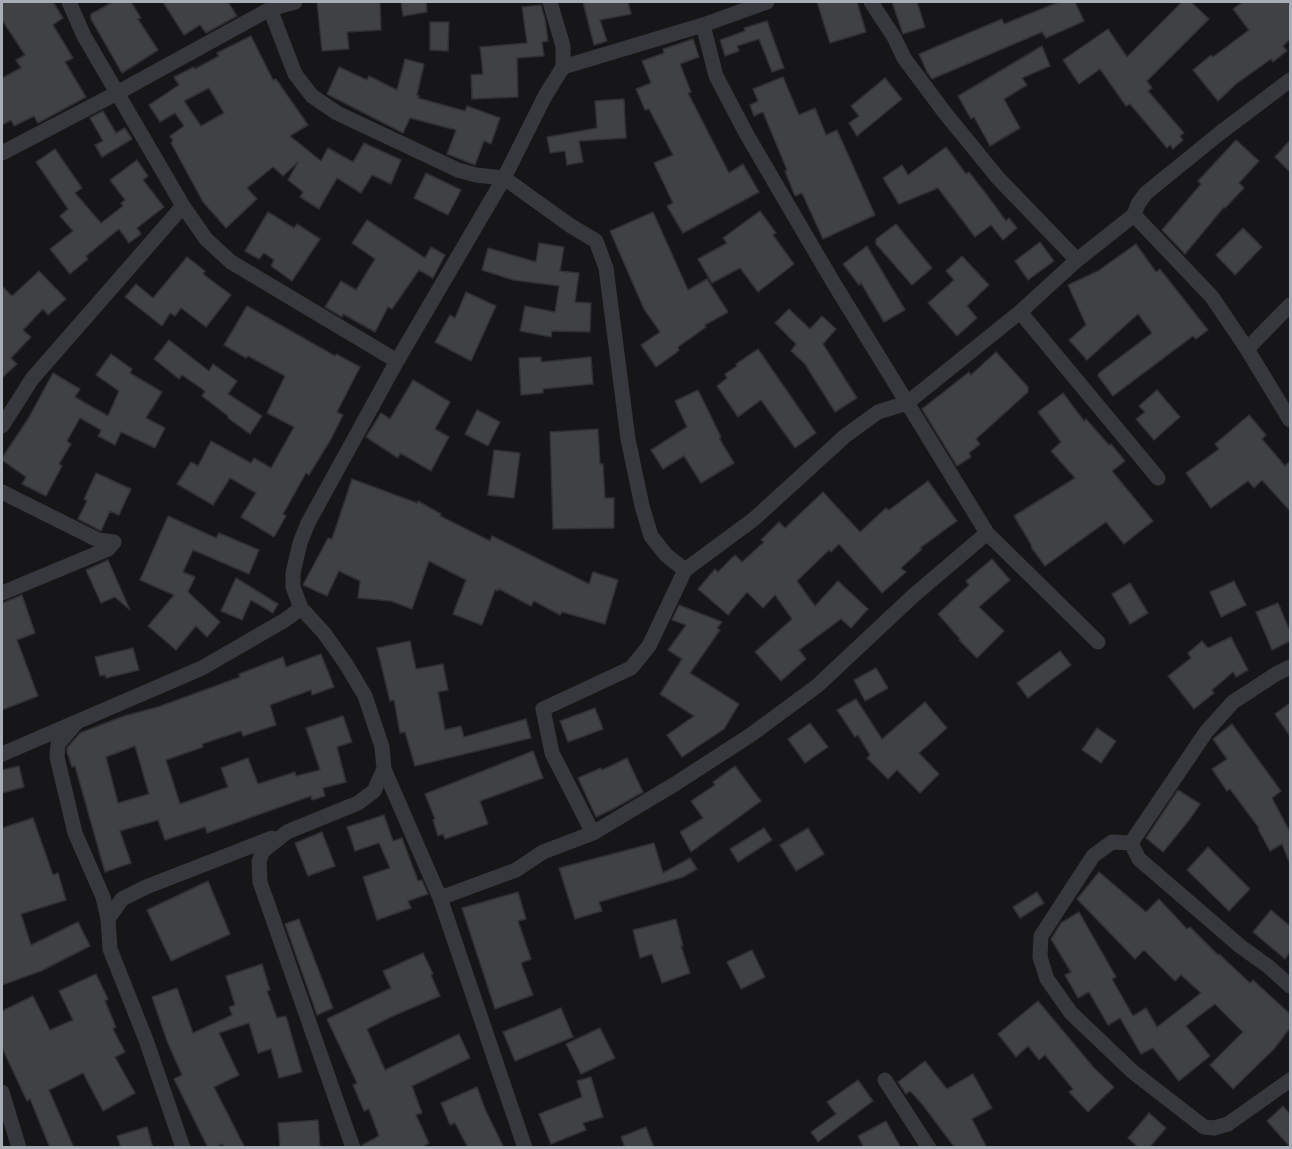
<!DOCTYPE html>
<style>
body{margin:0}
#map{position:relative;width:1292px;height:1149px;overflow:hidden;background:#161618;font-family:Jost,sans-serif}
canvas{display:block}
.frame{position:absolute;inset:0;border:3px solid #a8adb8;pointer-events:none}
</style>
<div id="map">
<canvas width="1292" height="1149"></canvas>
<div class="frame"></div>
</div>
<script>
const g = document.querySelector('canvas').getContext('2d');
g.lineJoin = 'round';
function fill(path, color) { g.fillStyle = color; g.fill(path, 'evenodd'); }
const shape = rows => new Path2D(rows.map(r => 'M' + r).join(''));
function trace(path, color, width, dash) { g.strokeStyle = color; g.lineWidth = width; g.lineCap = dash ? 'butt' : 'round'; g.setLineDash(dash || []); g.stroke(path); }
const building = shape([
 [2,2,53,2,63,18,53,25,73,58,65,62,86,97,38,123,34,116,14,126,11,120,2,125,2,78,21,68,16,60,25,55,2,20,2,2],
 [113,2,131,2,141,18,138,19,158,50,122,73,91,19,91,14,113,2],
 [163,2,228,2,237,16,206,33,200,25,184,35,163,2],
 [317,2,380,2,381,30,347,32,349,49,322,51,317,2],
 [401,2,426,2,427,12,403,16,401,2],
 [583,2,628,2,631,14,600,20,607,41,594,45,583,2],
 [817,2,857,2,866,32,830,43,817,2],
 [892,2,917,2,925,27,903,34,892,2],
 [1059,2,1075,2,1084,21,1046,38,1042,32,932,79,927,72,919,54,1002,19,1004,24,1059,2],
 [1182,2,1191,2,1209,19,1147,81,1152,88,1148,91,1184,133,1180,136,1183,140,1173,149,1170,145,1167,148,1130,104,1126,106,1100,69,1079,84,1063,60,1108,29,1127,57,1182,2],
 [1243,2,1287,2,1290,5,1290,39,1283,46,1287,51,1273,62,1271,59,1236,84,1218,101,1193,70,1211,55,1213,57,1249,30,1233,9,1243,2],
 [541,5,545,19,548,41,542,42,544,56,517,58,518,97,472,99,471,75,483,74,480,47,527,43,522,7,541,5],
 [767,21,784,68,772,72,759,39,737,46,739,51,725,56,720,40,745,31,744,28,767,21],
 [430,22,449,22,448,51,430,50,430,22],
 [251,36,273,80,276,79,308,125,290,136,321,161,328,148,353,162,364,143,401,160,391,184,372,175,361,193,337,178,319,209,300,197,303,192,288,180,298,162,283,176,273,167,247,188,257,199,226,228,203,202,171,143,173,141,170,136,184,126,175,113,160,122,149,105,179,85,174,77,194,67,195,69,219,56,217,53,251,36],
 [209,88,224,113,201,126,184,101,209,88],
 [693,39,699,57,680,64,691,92,688,93,729,173,743,164,759,192,683,233,667,206,673,203,654,163,673,155,649,109,645,110,636,89,651,83,642,61,664,53,663,49,693,39],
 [1042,46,1050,66,1022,78,1027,85,1004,99,1020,128,990,146,974,117,971,119,958,96,1042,46],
 [405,59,424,64,417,95,419,96,418,98,465,111,467,106,500,118,491,144,484,141,475,165,447,154,456,130,410,118,403,133,327,94,339,67,367,80,369,76,397,90,405,59],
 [783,77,799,115,815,108,826,135,837,130,875,215,823,239,802,193,795,196,785,171,787,170,763,112,754,116,750,105,758,101,753,89,783,77],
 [885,78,902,99,857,136,849,123,859,116,851,106,885,78],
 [624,99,626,138,579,141,583,162,567,165,565,151,550,153,547,137,597,128,595,101,624,99],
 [103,111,116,133,125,128,132,139,102,157,95,145,103,141,90,118,103,111],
 [1236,140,1259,161,1239,183,1244,188,1225,208,1224,207,1185,254,1162,230,1201,184,1198,181,1236,140],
 [1290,140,1290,172,1275,157,1290,140],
 [946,147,966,174,969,172,987,195,1006,221,1009,218,1017,228,1003,240,991,225,975,237,938,188,899,204,883,178,902,165,908,175,946,147],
 [55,149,82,188,75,193,101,223,123,206,121,203,125,200,110,180,137,160,148,176,143,180,164,207,137,228,141,234,129,243,119,229,86,256,88,259,70,274,50,249,73,231,60,216,68,209,36,162,55,149],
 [426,173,461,190,448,215,414,198,426,173],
 [760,211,776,233,773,235,794,264,758,292,740,268,712,283,698,259,727,243,723,238,760,211],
 [268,212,294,228,297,224,320,239,292,281,271,266,274,260,264,253,259,259,245,251,268,212],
 [653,212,688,290,707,279,728,312,705,325,706,327,678,347,679,350,676,353,656,367,641,345,660,332,644,309,610,231,653,212],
 [367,220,425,258,431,247,445,255,433,278,419,270,392,309,388,307,375,332,343,314,342,317,325,307,341,281,356,290,375,259,352,243,367,220],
 [896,224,932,268,912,285,876,244,876,239,896,224],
 [1243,228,1262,247,1235,275,1216,255,1243,228],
 [1040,242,1054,261,1028,280,1015,261,1040,242],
 [539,243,564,247,560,271,579,273,575,302,591,303,590,332,552,331,551,337,520,331,525,306,555,312,559,286,513,280,482,270,488,248,536,262,539,243],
 [1136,244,1156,272,1160,269,1208,330,1196,339,1193,336,1113,396,1098,376,1099,373,1152,333,1138,314,1087,360,1069,340,1086,325,1068,285,1098,271,1136,244],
 [867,246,905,310,884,322,861,283,859,285,843,264,867,246],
 [962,256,989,285,967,306,977,318,957,336,928,303,954,280,946,271,962,256],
 [187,257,205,271,203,274,231,295,206,327,181,308,175,316,170,313,162,326,125,297,136,284,153,298,187,257],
 [39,271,66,299,48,315,43,309,23,330,31,337,11,358,17,364,2,378,2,286,12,296,39,271],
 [466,292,496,306,471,361,435,342,450,315,455,318,466,292],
 [247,306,335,356,336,354,360,367,337,412,343,415,331,439,309,475,306,473,283,514,286,516,274,537,241,517,256,493,230,478,213,505,177,484,191,462,198,466,211,441,251,463,254,458,271,468,294,427,267,413,285,376,248,356,246,358,224,345,247,306],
 [789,309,810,329,822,316,836,329,823,344,857,398,835,412,805,364,791,351,796,344,775,323,789,309],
 [169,340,209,371,213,364,237,381,228,394,262,416,250,434,228,418,228,416,202,396,205,391,182,375,179,379,154,359,169,340],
 [758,349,816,433,795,448,761,400,738,417,717,386,727,378,725,374,737,366,736,364,758,349],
 [996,352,1028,387,1028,392,976,439,980,444,969,453,971,457,957,466,922,409,969,372,971,375,996,352],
 [111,354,132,369,130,373,162,392,146,418,165,428,155,448,121,432,115,445,98,436,101,430,80,418,67,441,71,444,59,464,62,466,46,496,22,484,26,477,2,460,2,458,28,419,53,373,80,389,75,397,108,416,119,391,96,375,111,354],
 [541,357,541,362,591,357,593,384,543,389,543,393,521,395,519,358,541,357],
 [413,380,450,402,435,429,449,437,431,471,400,453,398,458,366,437,381,413,390,419,413,380],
 [698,390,721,437,719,438,734,463,701,483,684,456,663,469,651,450,687,427,675,401,698,390],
 [1157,390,1180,417,1154,440,1136,419,1145,412,1139,406,1157,390],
 [1063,393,1084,421,1086,419,1109,445,1111,444,1125,461,1112,471,1153,521,1124,544,1106,522,1045,566,1031,547,1032,546,1014,516,1075,478,1051,451,1061,442,1038,412,1063,393],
 [477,410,500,422,488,446,465,434,477,410],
 [1249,415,1266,435,1262,439,1285,466,1290,461,1290,511,1262,480,1254,488,1248,481,1211,508,1186,473,1219,449,1215,444,1249,415],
 [598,429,600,464,603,464,605,498,614,498,614,528,553,529,550,432,598,429],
 [494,450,520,453,514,498,488,495,494,450],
 [96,473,131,489,119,515,110,511,101,531,78,519,87,501,84,499,96,473],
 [352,479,417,503,418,501,441,514,440,516,490,541,492,536,589,584,593,572,618,580,605,624,562,612,560,615,534,601,531,606,499,589,498,591,495,590,482,625,453,614,466,580,429,561,412,609,391,601,358,598,360,581,339,571,327,596,303,585,328,538,332,539,352,479],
 [928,481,957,521,920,548,922,549,901,568,906,572,882,593,839,544,831,552,829,550,797,581,815,606,838,581,868,609,851,628,841,619,799,650,806,659,781,681,755,652,792,619,775,595,763,608,747,592,728,615,698,589,715,569,718,572,735,555,742,562,764,542,761,540,779,522,785,528,823,492,860,532,886,508,889,510,928,481],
 [168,516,216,538,219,533,259,550,249,574,193,550,183,572,195,577,188,592,220,622,207,637,196,626,176,650,148,626,174,595,140,580,168,516],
 [992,559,1010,580,979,607,1004,631,977,658,959,640,960,639,938,614,969,585,966,581,992,559],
 [108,560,130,610,115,597,101,603,86,570,108,560],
 [236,578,278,604,273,613,251,600,242,620,221,611,236,578],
 [1234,581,1246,605,1221,617,1210,592,1234,581],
 [1130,583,1148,613,1130,624,1112,594,1130,583],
 [22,595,35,633,17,640,38,696,2,710,2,603,22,595],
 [1278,603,1290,631,1290,641,1272,650,1256,612,1278,603],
 [679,605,722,622,717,628,720,630,690,673,739,704,724,729,682,757,667,735,694,716,660,694,682,659,668,650,686,625,672,620,679,605],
 [1231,637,1248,670,1236,677,1233,672,1212,690,1214,693,1194,709,1168,676,1191,658,1188,653,1202,641,1208,648,1231,637],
 [410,641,416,669,443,664,448,690,438,692,445,730,461,726,464,737,526,719,531,738,415,766,405,732,400,733,394,700,390,701,377,648,410,641],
 [133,648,139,670,106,678,105,675,100,676,95,657,133,648],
 [1060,651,1071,665,1028,698,1017,683,1060,651],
 [321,654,334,687,312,695,311,690,270,705,276,725,243,736,241,731,202,744,203,747,166,760,180,804,228,787,221,768,248,758,258,784,295,772,296,776,320,770,306,728,343,716,352,742,337,747,346,782,323,788,325,796,312,800,311,796,207,833,205,827,165,840,158,820,120,831,131,863,105,872,75,766,72,767,67,752,67,748,80,733,124,716,158,707,240,677,239,674,283,657,286,667,321,654],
 [135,746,149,794,118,803,106,757,135,746],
 [876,668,888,688,865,701,854,680,876,668],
 [856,699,882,739,925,702,947,728,919,753,939,774,920,793,897,770,888,779,867,758,870,755,858,735,855,737,837,710,856,699],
 [1290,703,1290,736,1275,714,1290,703],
 [595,708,603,729,568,742,560,721,595,708],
 [810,723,828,747,805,763,788,739,810,723],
 [1232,724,1281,791,1272,798,1290,832,1290,864,1282,844,1270,851,1258,829,1259,828,1230,789,1227,791,1212,769,1227,759,1213,739,1232,724],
 [1097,728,1116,741,1101,763,1082,750,1097,728],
 [533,751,543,778,480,801,488,824,445,839,443,834,438,836,433,820,435,819,425,794,533,751],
 [627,758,643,792,613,809,596,817,578,778,601,768,602,770,627,758],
 [19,766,24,787,2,793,2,770,19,766],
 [735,766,761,801,691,852,680,832,703,818,691,801,715,785,713,782,735,766],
 [1178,790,1200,804,1190,819,1163,852,1146,838,1178,790],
 [384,815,393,841,402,838,418,881,422,880,428,894,408,901,411,908,377,920,363,877,390,868,379,843,355,851,347,827,384,815],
 [33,818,53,875,58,873,66,900,21,914,31,945,78,922,90,946,41,971,2,985,2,828,33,818],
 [764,828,772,840,738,862,730,849,764,828],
 [808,828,824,854,796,871,780,845,808,828],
 [322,832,335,866,308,876,295,843,322,832],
 [654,843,663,873,690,858,697,869,683,877,599,902,602,911,575,919,559,868,654,843],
 [1208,847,1250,889,1229,911,1187,870,1208,847],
 [1099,872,1146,912,1159,899,1187,929,1190,927,1218,955,1219,954,1250,983,1253,980,1290,1014,1290,1028,1274,1049,1233,1089,1210,1065,1243,1032,1215,1004,1186,1026,1210,1056,1179,1081,1153,1048,1141,1054,1120,1018,1108,1025,1089,992,1078,998,1065,975,1071,972,1051,939,1061,923,1079,912,1116,977,1112,979,1133,1016,1146,1008,1157,1027,1201,993,1181,975,1175,981,1144,950,1135,959,1077,899,1099,872],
 [208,881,230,934,171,961,147,910,208,881],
 [518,892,526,919,518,921,531,959,521,963,533,995,495,1009,462,908,518,892],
 [1037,892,1044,903,1020,918,1013,907,1037,892],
 [1271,910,1290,926,1290,952,1285,959,1253,932,1271,910],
 [299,919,333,1008,317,1015,285,924,299,919],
 [676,919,683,946,681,946,690,973,662,983,652,954,640,958,633,930,676,919],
 [752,950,765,977,741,989,727,962,752,950],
 [423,953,433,974,431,975,440,996,393,1016,367,1029,385,1070,459,1034,470,1058,412,1086,422,1113,416,1115,429,1143,421,1148,362,1148,362,1145,379,1136,369,1109,364,1111,353,1085,357,1083,327,1019,391,988,383,971,423,953],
 [262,964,270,990,267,991,277,1018,286,1016,302,1072,279,1078,271,1049,258,1053,249,1023,219,1033,239,1075,214,1087,245,1148,225,1148,222,1144,214,1148,208,1148,174,1079,182,1075,167,1041,152,997,177,988,193,1033,232,1015,229,1007,235,1005,226,976,262,964],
 [96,974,108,999,105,1001,116,1027,113,1029,125,1052,115,1057,135,1093,103,1111,83,1073,49,1090,74,1148,50,1148,30,1099,27,1101,2,1048,2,1011,33,996,50,1030,73,1020,59,991,96,974],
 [1038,1001,1094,1068,1114,1087,1088,1112,1069,1092,1073,1089,1045,1055,1039,1060,1028,1046,1016,1057,998,1034,1038,1001],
 [561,1008,573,1037,515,1061,503,1032,561,1008],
 [600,1028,615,1058,581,1074,566,1044,600,1028],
 [925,1061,947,1089,973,1074,992,1108,972,1119,987,1148,955,1148,922,1104,910,1091,906,1094,898,1082,925,1061],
 [591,1077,603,1117,583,1123,586,1130,551,1144,539,1114,582,1097,577,1081,591,1077],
 [858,1080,873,1101,818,1142,811,1132,836,1114,827,1102,858,1080],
 [477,1087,485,1109,504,1148,468,1148,455,1123,450,1125,441,1103,477,1087],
 [1283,1106,1290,1114,1290,1147,1267,1121,1283,1106],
 [1149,1113,1166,1128,1149,1148,1139,1148,1128,1138,1149,1113],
 [318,1120,320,1148,280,1148,278,1123,318,1120],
 [886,1121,901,1148,864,1148,858,1136,886,1121],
 [147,1127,153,1148,121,1148,117,1136,147,1127],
 [646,1127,654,1148,625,1148,621,1137,646,1127]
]);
const minor = shape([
 [69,2,84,36,183,206,206,239,231,262,397,361],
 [550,2,563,46,563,67],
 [871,2,894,37,904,58,945,113,998,178,1077,260],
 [270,9,295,74,312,96,337,113,458,170,476,175,504,178,571,226,596,241,606,268,628,439,642,506,651,536,666,555,685,570,649,646,631,668,543,709,552,753,593,833],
 [703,25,716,76,747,135,833,282,987,533,1098,642],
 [2,153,117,93,270,9,295,2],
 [1134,215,1212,297,1247,349,1290,420],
 [1020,312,1158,478],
 [1247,349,1290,305],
 [2,426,32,379,183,206],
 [2,492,98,540,114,542],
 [685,570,754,519,845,436,878,412,907,403,1020,312,1077,260,1134,215,1138,204,1146,193,1220,133,1290,80],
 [2,593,108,549,114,542],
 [1290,667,1276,674,1233,702,1206,732,1131,843,1139,859,1240,946,1269,967,1290,986],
 [76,723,58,744,57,757,75,833,103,897,108,919,110,949,146,1040,183,1148],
 [2,754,202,668,285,620,301,608],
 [1131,843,1112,842,1093,856,1041,936,1040,957,1047,979,1071,1013,1133,1072,1204,1127,1214,1128,1228,1124,1290,1080],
 [440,898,516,870,543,852,593,833,675,784,752,734,817,686,913,596,987,533],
 [108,919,122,899,146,887,272,838],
 [885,1080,929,1148],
 [2,1092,19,1148],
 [353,1148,260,882,259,862,262,852,287,832,358,803,374,791,384,769],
 [525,1148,440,898,384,769,382,747,365,696,346,664,324,633,301,608,293,587,293,573,300,543,308,523,397,361,504,178,545,96,563,67,703,25,767,2]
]);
fill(building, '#404145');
trace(building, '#303034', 1.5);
trace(minor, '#37383d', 15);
</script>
